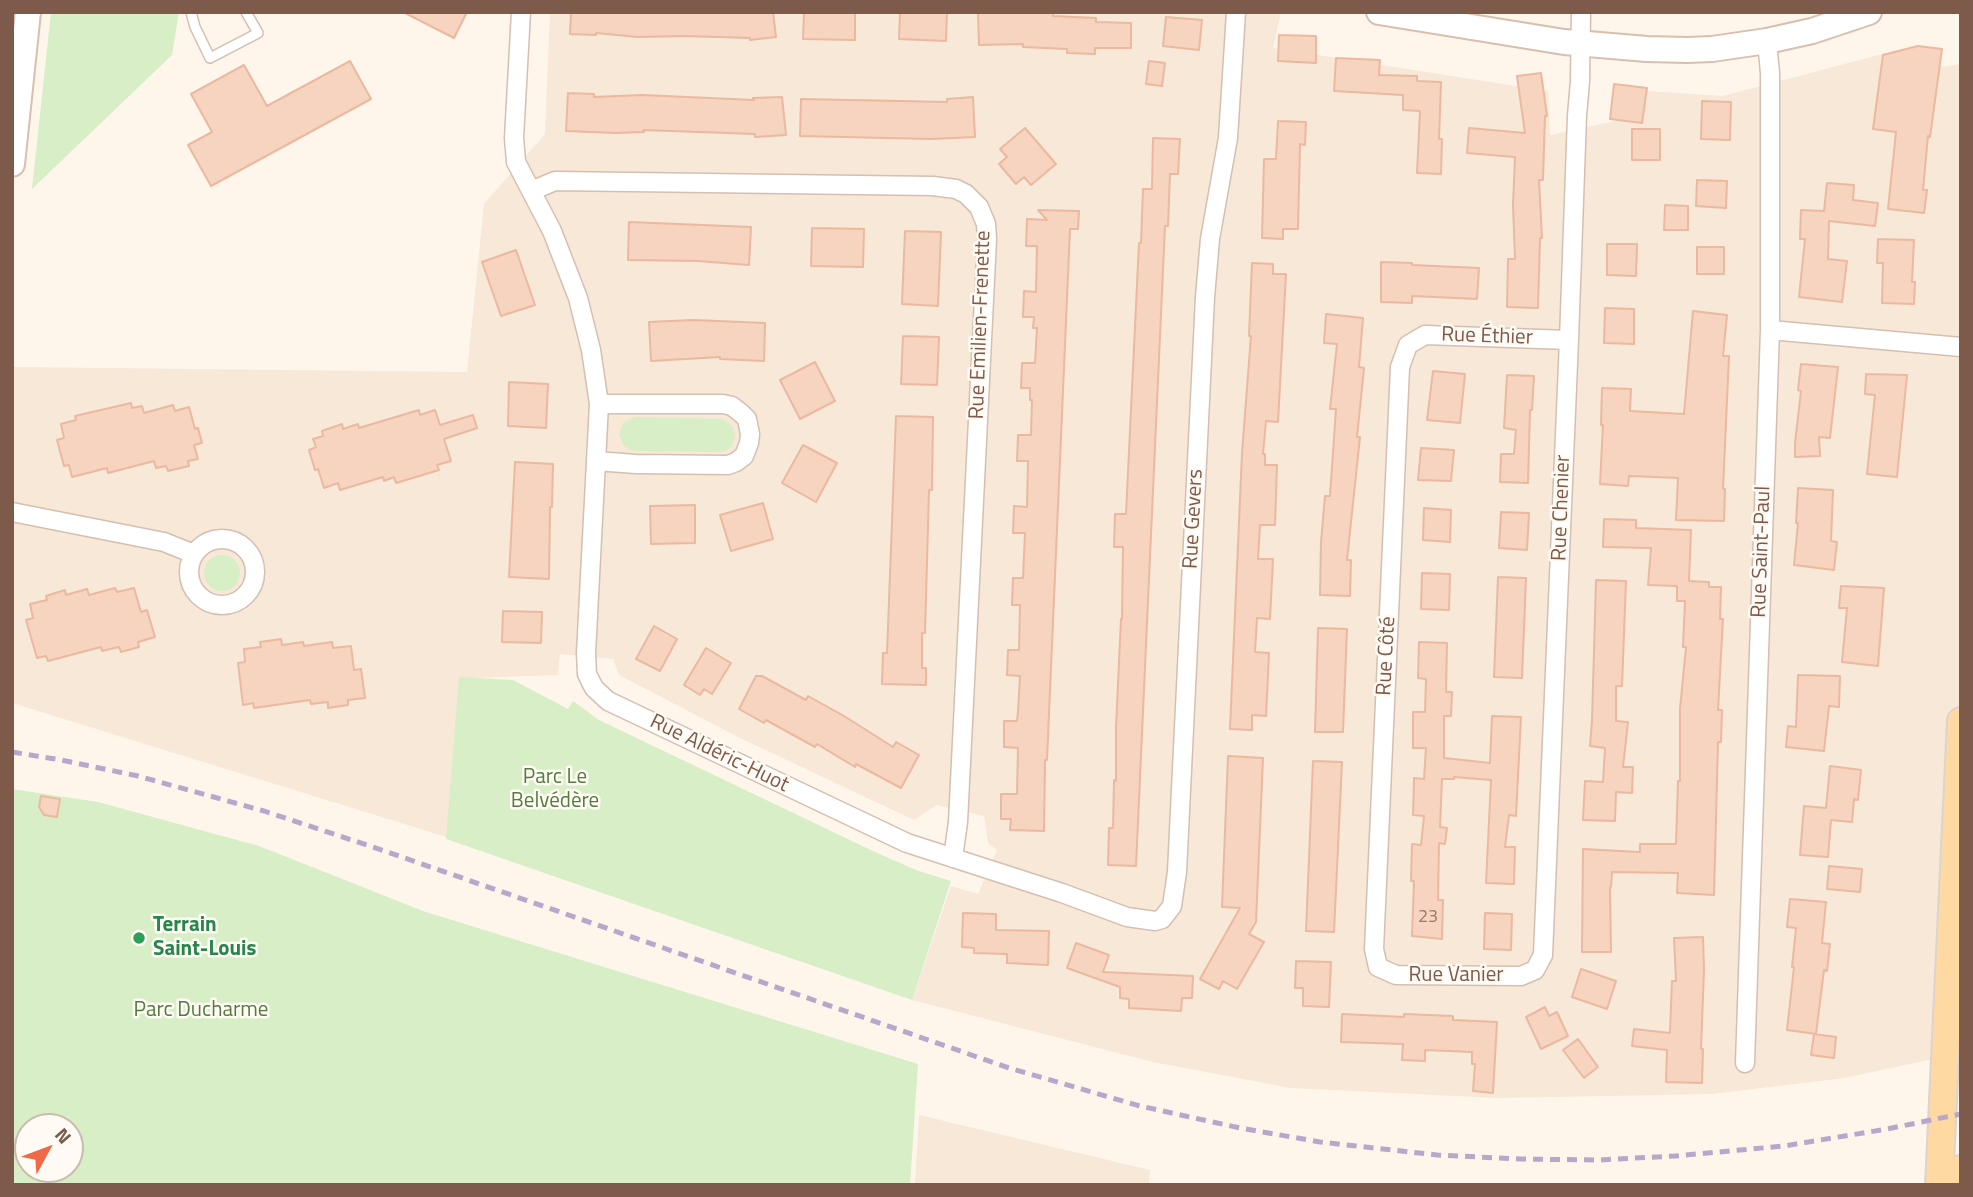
<!DOCTYPE html>
<meta charset="utf-8">
<style>
body{margin:0}
#map{position:relative;width:1973px;height:1197px;overflow:hidden;background:#fef6eb;font-family:"Titillium Web",sans-serif}
canvas{display:block}
.frame{position:absolute;inset:0;border:14px solid #7d5a4a;pointer-events:none}
.north{position:absolute;left:14px;top:1113px;width:70px;height:70px;box-sizing:border-box;background:#fffaf3;border:2px solid #cbbaaf;border-radius:50%;rotate:49deg;font-size:19px;font-weight:700;line-height:28px;text-align:center;color:#7d5a4a}
.north::after{content:'';display:block;margin:auto;width:24px;height:32px;background:#f16847;clip-path:polygon(50% 0,100% 100%,50% 72%,0 100%)}
</style>
<div id="map">
<canvas width="1973" height="1197"></canvas>
<div class="frame"></div>
<div class="north">N</div>
</div>
<script>
const g = document.querySelector('canvas').getContext('2d');
g.lineJoin = 'round';
function fill(path, color) { g.fillStyle = color; g.fill(path, 'evenodd'); }
const shape = rows => new Path2D(rows.map(r => 'M' + r).join(''));
function trace(path, color, width, dash) { g.strokeStyle = color; g.lineWidth = width; g.lineCap = dash ? 'butt' : 'round'; g.setLineDash(dash || []); g.stroke(path); }
function label(font, color, halo, rows, align = 'center') {
  g.font = font + ' "Titillium Web",sans-serif'; g.lineWidth = 5; g.setLineDash([]); g.textBaseline = 'middle'; g.strokeStyle = halo; g.fillStyle = color; for (const [text, x, y, turn = 0] of rows) {
    g.save(); g.translate(x, y); g.rotate((+turn || 0) * Math.PI / 180); g.textAlign = isNaN(turn) ? turn : align; if (halo) g.strokeText(text, 0, 0); g.fillText(text, 0, 0); g.restore();
  }
}
const residential = shape([
 [550,12,1281,12,1273,48,1548,91,1550,135,1616,121,1617,89,1723,96,1905,48,1934,68,1961,64,1961,1053,1844,1078,1712,1094,1498,1098,1291,1088,1153,1062,912,1000,951,886,978,894,997,850,988,843,984,816,937,805,914,820,738,737,619,675,613,659,560,654,558,675,472,678,466,843,12,703,12,367,467,372,484,204,545,134],
 [919,1115,1150,1170,1149,1185,915,1185]
]);
const green = shape([
 [51,12,179,12,172,55,32,189],
 [635,417,723,419,732,426,735,433,734,441,731,447,725,451,720,452,632,451,624,446,619,435,623,423],
 '204 573a18 18 0 1 1 36 0a18 18 0 1 1-36 0Z',
 [459,677,513,680,568,709,573,701,599,720,875,852,916,870,951,881,912,1000,446,839],
 [12,789,98,802,259,846,423,911,918,1064,910,1185,12,1185],
 [28,1127,70,1127,70,1169,28,1169]
]);
const building = shape([
 [403,12,467,12,454,38,403,12],
 [571,12,773,12,776,37,750,40,750,38,684,36,638,37,596,33,596,35,570,34,571,12],
 [804,12,855,12,855,40,803,39,804,12],
 [900,12,947,12,946,41,899,39,900,12],
 [978,12,1053,13,1053,16,1096,18,1096,22,1131,23,1131,48,1095,48,1095,54,1067,53,1067,49,1023,47,1023,44,979,45,978,12],
 [1166,17,1202,20,1199,50,1163,46,1166,17],
 [1279,35,1316,36,1316,63,1278,61,1279,35],
 [1918,46,1942,49,1930,137,1928,136,1923,190,1927,190,1924,213,1888,209,1896,132,1873,129,1883,55,1918,46],
 [1336,58,1380,60,1379,75,1417,76,1417,81,1441,82,1439,139,1442,139,1441,174,1417,173,1420,111,1403,110,1403,95,1334,91,1336,58],
 [350,61,371,99,211,186,188,145,212,132,191,94,244,65,267,106,350,61],
 [1149,61,1165,63,1162,86,1146,84,1149,61],
 [1541,73,1547,116,1545,116,1543,180,1539,180,1542,238,1540,238,1538,308,1507,307,1508,259,1515,259,1513,205,1515,157,1467,153,1469,128,1525,133,1517,76,1541,73],
 [1614,84,1647,88,1642,123,1610,119,1614,84],
 [568,93,594,94,594,97,642,95,754,100,753,98,782,97,786,135,755,137,755,134,643,130,644,132,616,133,566,131,568,93],
 [973,97,975,137,931,139,800,136,801,99,947,102,947,99,973,97],
 [1702,101,1731,102,1730,140,1701,139,1702,101],
 [1278,121,1306,122,1305,145,1300,144,1298,229,1283,229,1283,239,1262,238,1264,159,1276,159,1278,121],
 [1025,128,1056,164,1031,185,1024,177,1016,184,999,164,1007,157,1000,149,1025,128],
 [1632,129,1660,129,1660,160,1632,160,1632,129],
 [1153,138,1180,139,1178,174,1170,174,1168,226,1165,226,1136,866,1108,865,1109,828,1113,828,1114,780,1116,781,1116,727,1121,619,1122,619,1123,547,1114,547,1115,514,1126,514,1139,243,1141,243,1143,189,1152,189,1153,138],
 [1697,180,1727,181,1726,208,1696,206,1697,180],
 [1827,183,1854,185,1853,200,1878,203,1875,226,1829,221,1828,259,1847,261,1842,302,1799,297,1805,239,1800,239,1801,210,1824,211,1827,183],
 [1665,205,1688,206,1688,230,1664,230,1665,205],
 [1038,210,1079,211,1078,229,1070,229,1047,760,1045,760,1044,831,1010,830,1011,819,1001,819,1001,794,1017,794,1018,748,1004,747,1004,721,1017,721,1018,711,1020,676,1007,675,1008,650,1019,650,1020,605,1012,605,1013,578,1023,578,1025,533,1013,533,1014,506,1027,507,1028,461,1017,461,1018,435,1031,435,1032,400,1030,400,1030,388,1021,388,1022,363,1035,363,1037,328,1033,328,1034,317,1023,317,1024,291,1036,292,1037,246,1026,246,1027,219,1047,220,1038,210],
 [629,222,751,227,749,265,698,261,628,260,629,222],
 [812,228,864,229,863,267,811,266,812,228],
 [905,231,941,232,938,306,902,304,905,231],
 [1878,239,1914,240,1912,282,1915,282,1914,304,1882,303,1883,263,1877,263,1878,239],
 [1607,244,1637,244,1636,276,1607,275,1607,244],
 [1697,247,1724,247,1724,274,1697,274,1697,247],
 [516,250,535,305,501,316,482,262,516,250],
 [1381,262,1412,263,1412,265,1479,268,1477,299,1412,296,1412,303,1381,302,1381,262],
 [1252,263,1273,264,1273,274,1286,274,1278,422,1266,421,1263,454,1265,454,1265,465,1277,465,1275,525,1260,525,1258,559,1273,559,1270,619,1257,618,1255,652,1269,653,1266,716,1252,715,1252,730,1230,729,1242,453,1251,336,1249,336,1252,263],
 [1605,308,1634,309,1634,344,1604,343,1605,308],
 [1693,311,1727,315,1723,356,1729,356,1723,489,1725,489,1724,521,1676,520,1678,478,1629,476,1628,486,1600,484,1603,425,1601,425,1602,388,1631,389,1630,411,1684,414,1693,311],
 [1326,314,1363,318,1359,367,1364,368,1357,437,1360,437,1347,560,1351,560,1350,596,1320,595,1321,542,1325,496,1330,496,1336,409,1330,409,1337,344,1324,343,1326,314],
 [693,320,765,323,764,361,720,359,720,357,651,361,649,322,693,320],
 [903,336,939,337,937,385,901,384,903,336],
 [815,362,835,401,800,419,780,380,815,362],
 [1801,364,1838,367,1830,438,1819,437,1820,456,1795,457,1795,443,1801,391,1798,390,1801,364],
 [1433,371,1465,374,1460,423,1427,420,1433,371],
 [1866,374,1907,375,1897,477,1867,474,1875,395,1865,394,1866,374],
 [1507,375,1534,376,1532,410,1530,410,1528,483,1500,482,1501,454,1514,454,1516,430,1504,428,1507,375],
 [509,382,548,384,546,428,508,426,509,382],
 [131,403,132,408,142,406,144,413,173,405,175,411,189,407,195,429,198,428,202,443,194,445,198,459,188,461,189,466,168,471,166,466,156,468,154,461,108,473,107,468,72,477,69,465,64,466,57,440,64,438,61,424,76,420,75,416,131,403],
 [419,410,420,415,435,410,440,425,473,415,477,428,444,439,451,461,437,465,439,470,396,483,394,477,384,481,383,477,340,490,338,483,324,488,318,469,315,470,309,450,316,447,313,439,323,436,322,431,342,424,343,429,358,424,359,428,419,410],
 [896,416,933,417,932,490,929,490,925,633,922,633,922,668,926,668,926,685,882,684,883,653,887,653,896,416],
 [803,445,837,463,816,502,782,483,803,445],
 [1421,448,1454,450,1451,481,1418,480,1421,448],
 [515,462,553,464,552,507,550,507,549,579,509,577,515,462],
 [1798,488,1833,490,1831,541,1837,542,1834,570,1794,565,1798,523,1796,523,1798,488],
 [763,503,773,539,731,551,720,515,763,503],
 [695,505,695,543,651,544,650,506,695,505],
 [1424,508,1451,510,1450,542,1423,540,1424,508],
 [1501,512,1529,513,1527,550,1499,548,1501,512],
 [1604,519,1636,520,1636,528,1691,530,1689,581,1709,582,1709,587,1721,587,1720,619,1723,619,1718,710,1722,710,1721,742,1718,742,1714,895,1677,893,1678,873,1612,872,1611,887,1610,887,1611,952,1582,952,1583,849,1640,852,1640,844,1676,844,1678,781,1680,781,1680,709,1686,647,1683,647,1685,601,1677,601,1677,586,1648,585,1651,548,1603,547,1604,519],
 [1422,573,1450,574,1449,610,1421,609,1422,573],
 [1498,577,1526,578,1522,678,1494,677,1498,577],
 [1596,580,1626,581,1622,686,1616,686,1616,721,1628,722,1623,767,1633,767,1632,793,1616,792,1615,821,1583,820,1585,781,1603,782,1605,748,1590,746,1592,721,1596,580],
 [1841,586,1884,588,1878,666,1842,662,1847,608,1839,608,1841,586],
 [115,588,117,592,134,588,141,612,147,610,155,637,138,642,139,647,121,652,119,647,102,651,101,647,48,661,46,656,37,658,26,620,33,618,30,604,47,600,46,596,65,590,66,595,87,589,89,595,115,588],
 [503,611,542,612,541,643,502,642,503,611],
 [654,626,677,639,660,671,636,659,654,626],
 [1318,628,1347,629,1343,732,1315,732,1318,628],
 [281,639,282,645,303,642,304,646,332,642,333,648,351,646,354,670,361,669,365,698,348,700,348,705,328,708,328,702,311,704,310,700,254,708,253,703,243,705,238,663,245,662,244,649,261,647,260,642,281,639],
 [1419,642,1447,643,1446,692,1452,692,1451,716,1444,716,1444,758,1490,763,1492,716,1521,717,1516,816,1509,815,1505,847,1515,847,1514,884,1486,883,1491,780,1454,777,1454,779,1442,779,1440,827,1447,828,1445,844,1439,843,1438,900,1443,900,1442,939,1412,936,1414,881,1411,881,1412,844,1421,845,1424,816,1413,815,1414,778,1424,779,1426,748,1413,748,1413,712,1425,712,1426,679,1418,678,1419,642],
 [706,648,731,663,712,694,704,689,700,695,684,685,706,648],
 [1798,675,1840,676,1839,707,1829,706,1824,751,1786,747,1788,726,1796,727,1798,675],
 [756,676,762,676,806,700,808,696,844,716,893,747,896,742,919,755,901,788,856,764,855,767,817,744,815,747,766,720,764,723,739,709,756,676],
 [1228,756,1263,758,1256,922,1249,934,1264,942,1237,989,1223,981,1219,989,1200,979,1240,908,1222,907,1228,756],
 [1313,761,1342,762,1334,932,1306,931,1313,761],
 [1830,766,1861,770,1858,800,1854,799,1852,822,1831,820,1828,857,1800,855,1804,806,1826,808,1830,766],
 [41,796,60,799,57,817,44,815,39,807,41,796],
 [1829,866,1862,869,1860,892,1827,889,1829,866],
 [1790,899,1826,902,1822,943,1830,944,1827,971,1824,970,1816,1034,1787,1030,1794,967,1792,967,1796,928,1787,927,1790,899],
 [963,913,996,914,996,930,1049,931,1048,965,1007,963,1007,954,974,953,974,948,962,947,963,913],
 [1485,913,1512,914,1511,950,1484,949,1485,913],
 [1703,937,1704,970,1701,1049,1703,1049,1702,1083,1666,1082,1667,1050,1632,1046,1634,1029,1670,1033,1672,981,1676,981,1674,938,1703,937],
 [1076,943,1109,955,1103,972,1193,976,1192,998,1182,998,1181,1011,1129,1008,1129,999,1120,998,1120,987,1067,968,1076,943],
 [1296,961,1331,962,1329,1007,1303,1006,1303,988,1295,988,1296,961],
 [1581,969,1616,981,1607,1009,1572,997,1581,969],
 [1545,1007,1549,1016,1557,1012,1568,1036,1541,1049,1526,1017,1545,1007],
 [1342,1014,1404,1017,1404,1014,1453,1016,1453,1020,1497,1022,1493,1093,1473,1091,1475,1064,1472,1064,1472,1052,1425,1050,1425,1061,1402,1060,1403,1044,1341,1042,1342,1014],
 [1814,1034,1836,1037,1834,1058,1811,1055,1814,1034],
 [1578,1039,1598,1067,1584,1078,1563,1050,1578,1039]
]);
const lane = shape([
 [191,12,195,27,210,58,258,33,246,12]
]);
const street = shape([
 [521,12,514,138,516,162,552,231,578,298,591,350,599,404,586,653,587,674,594,688,608,701,907,843,1062,893,1127,917,1155,921,1162,919,1172,906,1177,872,1205,297,1210,239,1228,138,1236,12],
 [531,191,555,181,933,186,956,189,966,194,979,207,986,224,987,239,958,822,953,858],
 [1770,330,1961,347],
 [1569,340,1425,335,1408,345,1400,367,1374,949,1378,967,1396,975,1521,976,1535,970,1543,955,1569,340,1577,116,1580,81,1581,12],
 [596,461,636,464,728,465,736,462,744,456,749,443,750,434,747,419,742,414,732,406,723,404,599,404],
 [12,512,164,542,194,554],
 '189 572a33 33 0 1 1 66 0a33 33 0 1 1-66 0Z',
 [1745,1063,1770,330,1770,73,1767,41]
]);
const secondary = shape([
 [1379,12,1564,42,1647,49,1687,50,1712,49,1767,41,1812,31,1869,12],
 [12,164,28,12]
]);
const primary = shape([
 [1939,1185,1961,721],
 [1960,1185,1961,1169]
]);
const rail = shape([
 [12,752,61,760,138,776,264,811,373,847,1009,1068,1140,1106,1240,1128,1320,1142,1437,1155,1520,1159,1599,1160,1675,1156,1784,1146,1887,1129,1961,1114]
]);
const markers = [
 [139,938,7,"#2e9e5b"]
];
const numberNames = [
 ["23",1428,918]
];
const streetNames = [
 ["Rue Emilien-Frenette",981,325,-88],
 ["Rue Éthier",1487,337,2],
 ["Rue Chenier",1562,508,-88],
 ["Rue Gevers",1194,519,-87],
 ["Rue Saint-Paul",1762,552,-88],
 ["Rue Côté",1387,656,-87],
 ["Rue Aldéric-Huot",719,754,26],
 ["Rue Vanier",1456,976]
];
const parkNames = [
 ["Parc Le",555,778],
 ["Belvédère",555,802],
 ["Parc Ducharme",201,1011]
];
const leisureNames = [
 ["Terrain",153,926],
 ["Saint-Louis",153,950]
];
fill(residential, '#f7e8d8');
fill(green, '#d8eec7');
fill(building, '#f6d4c0');
trace(building, '#eab99f', 2);
trace(lane, '#d5bfb1', 12);
trace(street, '#d5bfb1', 21);
trace(secondary, '#d8bfae', 28);
trace(primary, '#ddd4d0', 30);
trace(lane, '#fff', 9);
trace(street, '#fff', 18);
trace(secondary, '#fff', 24);
trace(primary, '#ffd9a1', 26);
trace(rail, '#b9a6cb', 5, [10, 7]);
for (const [x, y, r, color] of markers) { const dot = new Path2D(); dot.arc(x, y, r, 0, 2 * Math.PI); g.fillStyle = color; g.fill(dot); trace(dot, '#fffaf3', 2.5); }
label('18px', '#9b7868', null, numberNames);
label('21px', '#7d5a4a', '#fffaf3', streetNames);
label('21px', '#527d3e', '#fffaf3', parkNames);
label('bold 21px', '#27864d', '#fffaf3', leisureNames, 'left');
</script>
